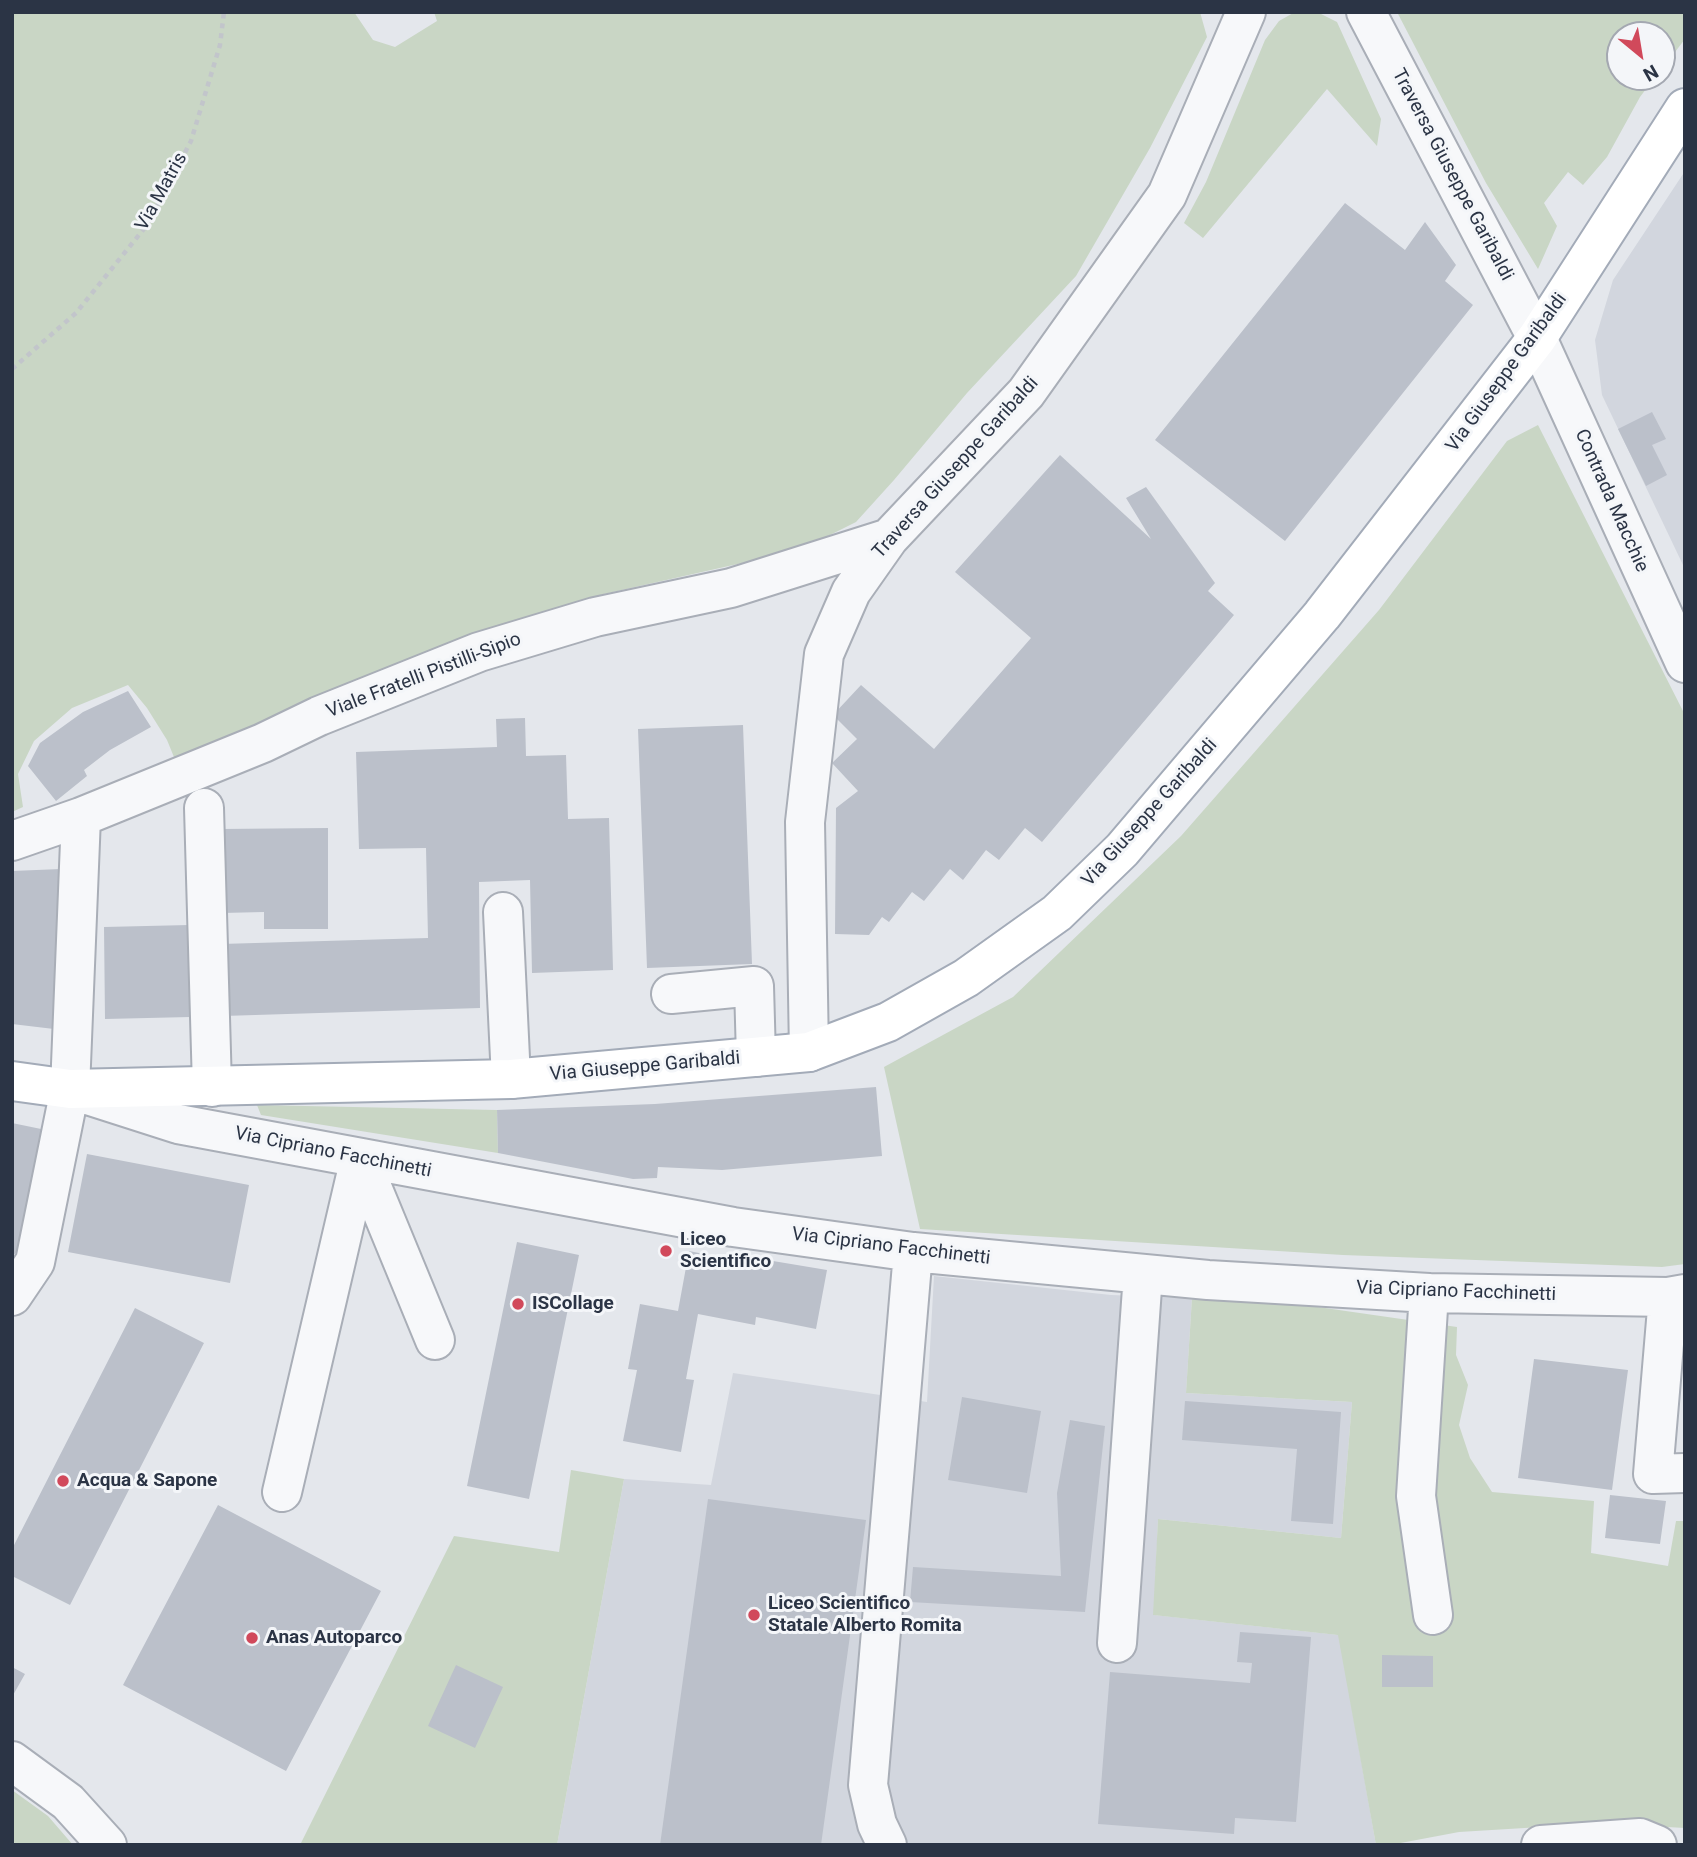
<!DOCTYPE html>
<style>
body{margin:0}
#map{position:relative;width:1697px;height:1857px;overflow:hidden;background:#e4e7ec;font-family:Roboto,sans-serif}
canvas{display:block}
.frame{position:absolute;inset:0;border:14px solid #2b3445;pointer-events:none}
.north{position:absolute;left:1606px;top:21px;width:70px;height:70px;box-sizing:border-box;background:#f4f6f9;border:2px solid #a4a8b1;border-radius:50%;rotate:150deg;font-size:19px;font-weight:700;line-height:28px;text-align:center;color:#2b3445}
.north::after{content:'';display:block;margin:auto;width:24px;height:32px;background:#d1495b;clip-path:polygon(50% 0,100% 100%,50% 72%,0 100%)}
</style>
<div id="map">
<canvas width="1697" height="1857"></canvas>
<div class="frame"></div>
<div class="north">N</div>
</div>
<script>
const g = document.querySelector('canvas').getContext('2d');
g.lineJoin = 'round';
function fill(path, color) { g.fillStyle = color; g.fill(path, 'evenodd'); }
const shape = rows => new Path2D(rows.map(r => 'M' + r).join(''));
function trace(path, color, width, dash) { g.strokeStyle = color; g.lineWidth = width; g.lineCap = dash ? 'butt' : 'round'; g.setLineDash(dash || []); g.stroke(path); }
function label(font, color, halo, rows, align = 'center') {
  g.font = font + ' Roboto,sans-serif'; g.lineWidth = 6; g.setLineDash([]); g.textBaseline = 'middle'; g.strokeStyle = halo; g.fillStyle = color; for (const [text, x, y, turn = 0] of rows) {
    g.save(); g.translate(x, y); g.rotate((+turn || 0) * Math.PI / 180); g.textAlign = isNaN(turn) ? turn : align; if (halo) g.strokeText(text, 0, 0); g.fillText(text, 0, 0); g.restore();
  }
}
const built = shape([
 [1685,171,1685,565,1683,565,1602,395,1595,340,1613,280],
 [934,1276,1111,1295,1192,1298,1186,1393,1352,1402,1341,1538,1158,1519,1154,1615,1339,1635,1376,1845,557,1845,624,1479,711,1485,733,1373,927,1402]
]);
const green = shape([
 [12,12,354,12,373,40,395,47,437,21,434,12,1200,12,1207,37,1150,148,1076,276,967,393,894,480,856,522,800,550,604,594,442,645,176,762,167,740,147,708,128,685,72,708,34,741,18,774,23,807,12,812],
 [1295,12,1319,13,1337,22,1381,119,1377,146,1327,89,1203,238,1184,223,1206,182,1265,40,1279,21],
 [1397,12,1685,12,1685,39,1662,69,1662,35,1620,35,1620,77,1655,77,1640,97,1607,157,1583,185,1568,172,1544,203,1557,226,1538,269,1486,183],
 [1538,425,1685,715,1685,1264,1662,1267,1343,1255,920,1229,884,1067,1013,997,1181,836,1379,610,1507,441],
 [257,1105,497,1110,498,1153,261,1115],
 [1192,1298,1318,1307,1457,1327,1456,1355,1468,1385,1459,1425,1470,1458,1492,1492,1594,1501,1591,1553,1668,1566,1676,1521,1685,1521,1685,1828,1649,1826,1541,1827,1459,1832,1390,1845,1376,1845,1338,1635,1153,1615,1158,1519,1341,1538,1352,1402,1186,1393],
 [571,1470,624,1479,557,1845,300,1845,454,1536,559,1552],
 [12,1790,48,1816,73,1845,12,1845]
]);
const building = shape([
 [1345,203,1405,250,1425,222,1456,265,1445,281,1473,305,1285,541,1155,440],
 [1652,412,1666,439,1652,445,1667,475,1646,486,1618,429],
 [1060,455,1151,539,1126,498,1146,487,1215,583,1208,591,1234,615,1042,842,1025,828,999,860,986,850,963,880,950,869,924,901,912,892,889,922,882,917,869,935,835,934,836,808,858,791,832,763,857,739,833,715,861,685,934,749,1031,638,955,572],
 [128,691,151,727,110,750,84,770,87,776,56,801,28,766,40,743,83,712],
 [525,718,526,756,566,755,568,819,609,818,613,970,532,973,530,880,479,882,480,1008,223,1016,221,944,428,938,426,848,359,849,356,752,497,747,496,719],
 [743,725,752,964,647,968,638,729],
 [328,828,328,929,264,929,264,912,222,913,221,829],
 [61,869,54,1029,12,1024,12,871],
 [189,925,190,1017,105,1019,104,927],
 [876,1087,882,1156,722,1170,658,1167,657,1178,633,1179,498,1153,497,1110,655,1104],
 [12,1123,46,1130,22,1246,12,1257],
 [87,1154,249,1185,230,1283,68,1252],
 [517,1242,579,1255,529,1499,467,1486],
 [689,1251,754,1264,755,1258,827,1270,816,1329,756,1317,755,1325,698,1314,686,1379,694,1380,681,1452,623,1441,637,1370,628,1369,640,1304,678,1311],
 [135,1308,204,1343,70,1605,12,1576,12,1549],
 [1534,1359,1628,1370,1612,1490,1518,1478],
 [962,1397,1041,1411,1027,1493,948,1480],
 [1185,1401,1341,1412,1333,1524,1291,1521,1297,1449,1182,1440],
 [1070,1420,1105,1426,1085,1612,910,1602,913,1567,1061,1576,1057,1493],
 [1610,1495,1666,1501,1660,1544,1605,1538],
 [708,1499,866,1520,821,1845,660,1845],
 [218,1505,381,1591,286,1771,123,1685],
 [1240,1632,1311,1637,1296,1822,1235,1818,1234,1834,1098,1824,1110,1672,1250,1683,1252,1663,1237,1662],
 [1382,1655,1433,1656,1433,1687,1382,1687],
 [456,1665,503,1687,475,1748,428,1726],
 [12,1667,25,1674,12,1697]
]);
const path = shape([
 [12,369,76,313,147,225,191,141,220,45,224,12]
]);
const minor = shape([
 [1366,12,1537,338,1685,663],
 [204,808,212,1087],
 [12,841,81,817,263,743,319,716,479,652,595,617,731,588,889,538],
 [503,912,511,1079],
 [671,994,754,986,756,1057],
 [809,1052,805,822,824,654,851,592,889,538,1026,393,1167,195,1246,12],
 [75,1091,178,1124,733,1227,913,1252,1208,1280,1429,1293,1668,1297,1685,1294],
 [360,1158,435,1340],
 [1429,1293,1416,1496,1433,1615],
 [12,1296,35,1262,70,1089,81,817],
 [1668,1297,1653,1474,1685,1473],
 [282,1492,360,1158],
 [1117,1643,1143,1274],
 [12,1761,68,1802,107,1845],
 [887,1845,877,1824,868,1785,913,1252],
 [1541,1845,1640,1838,1657,1845]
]);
const major = shape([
 [12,1081,70,1089,511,1079,809,1052,888,1022,966,978,1057,913,1122,850,1322,615,1537,338,1685,108]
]);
const markers = [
 [666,1251,7,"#d1495b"],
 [518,1304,7,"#d1495b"],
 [63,1481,7,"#d1495b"],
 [754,1615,7,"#d1495b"],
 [252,1638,7,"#d1495b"]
];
const streetNames = [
 ["Traversa Giuseppe Garibaldi",1452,175,62],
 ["Via Matris",162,192,-61],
 ["Via Giuseppe Garibaldi",1507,373,-54],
 ["Traversa Giuseppe Garibaldi",956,468,-48],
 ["Contrada Macchie",1611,501,66],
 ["Viale Fratelli Pistilli-Sipio",424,676,-21],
 ["Via Giuseppe Garibaldi",1150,813,-48],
 ["Via Giuseppe Garibaldi",645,1067,-5],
 ["Via Cipriano Facchinetti",333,1153,11],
 ["Via Cipriano Facchinetti",891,1247,7],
 ["Via Cipriano Facchinetti",1456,1292,2]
];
const poiNames = [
 ["Liceo",680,1240],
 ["Scientifico",680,1262],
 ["ISCollage",532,1304],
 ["Acqua & Sapone",77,1481],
 ["Liceo Scientifico",768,1604],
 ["Statale Alberto Romita",768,1626],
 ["Anas Autoparco",266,1638]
];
fill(built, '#d2d6de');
fill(green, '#c9d6c5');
fill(building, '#bbc0ca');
trace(minor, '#a9aeb7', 42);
trace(major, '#a3abb8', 42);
trace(path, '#c2c5cb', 4.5, [5, 5]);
trace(minor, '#f7f8fa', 38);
trace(major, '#fff', 38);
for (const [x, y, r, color] of markers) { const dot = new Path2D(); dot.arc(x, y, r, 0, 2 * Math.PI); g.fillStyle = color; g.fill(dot); trace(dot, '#f4f6f9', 2.5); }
label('19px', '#2b3445', '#f4f6f9', streetNames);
label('bold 19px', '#2b3445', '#f4f6f9', poiNames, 'left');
</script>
